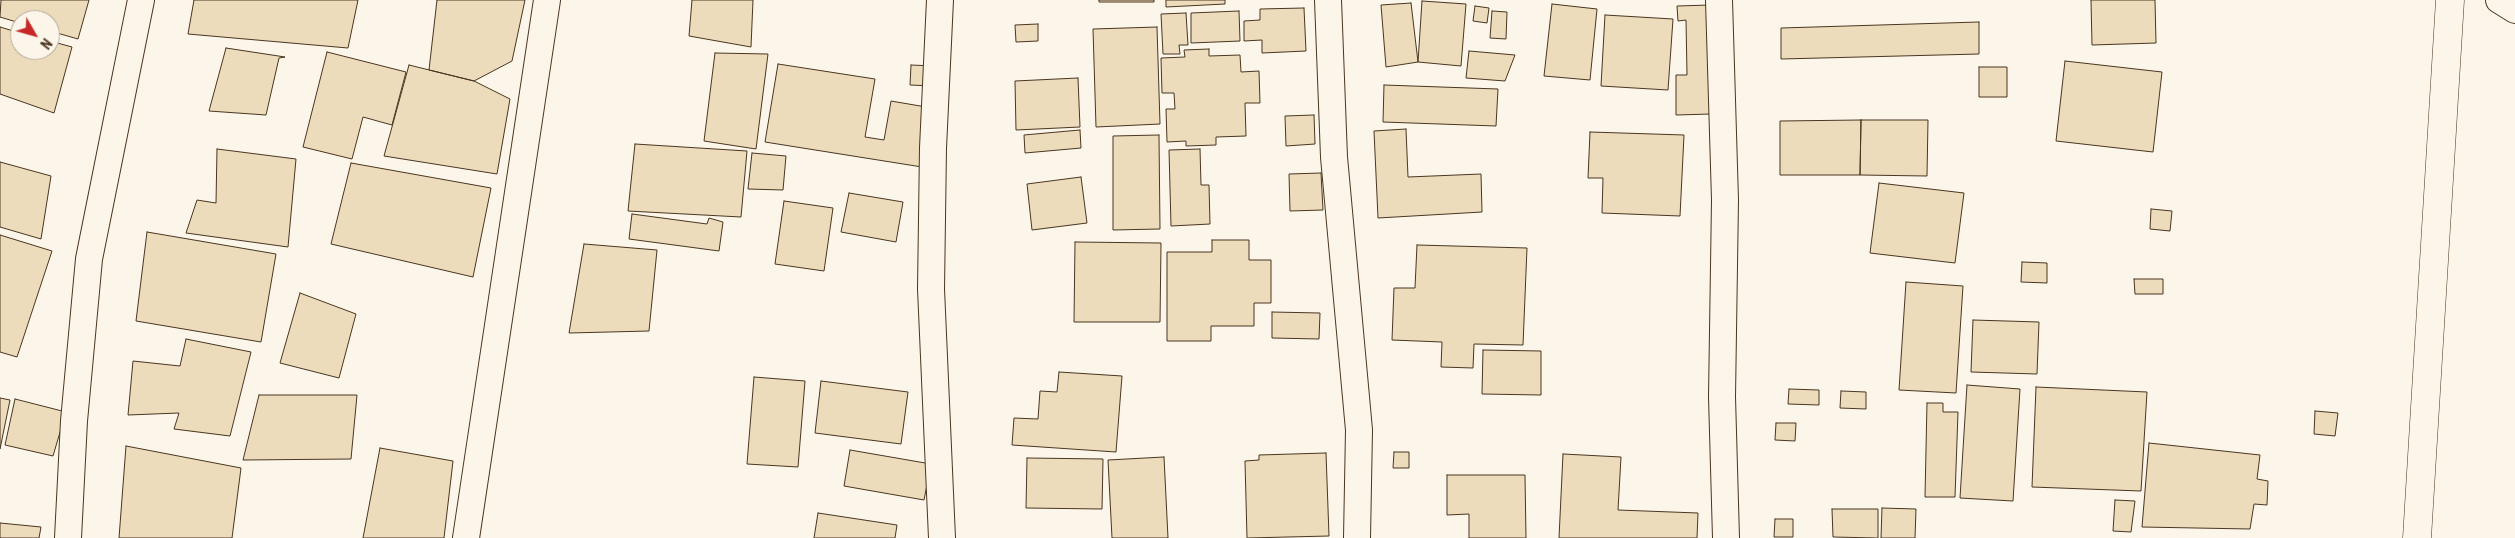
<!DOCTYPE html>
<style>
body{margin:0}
#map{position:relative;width:2515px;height:538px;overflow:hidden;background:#fbf6e9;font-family:"Roboto Condensed",sans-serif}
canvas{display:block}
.north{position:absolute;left:10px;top:10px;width:50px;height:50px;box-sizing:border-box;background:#fbf6e9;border:1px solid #b4a999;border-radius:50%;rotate:128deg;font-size:14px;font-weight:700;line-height:20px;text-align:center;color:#4a3520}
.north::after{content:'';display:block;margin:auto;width:18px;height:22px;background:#c62828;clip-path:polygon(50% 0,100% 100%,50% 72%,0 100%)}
</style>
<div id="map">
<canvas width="2515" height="538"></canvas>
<div class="north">N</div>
</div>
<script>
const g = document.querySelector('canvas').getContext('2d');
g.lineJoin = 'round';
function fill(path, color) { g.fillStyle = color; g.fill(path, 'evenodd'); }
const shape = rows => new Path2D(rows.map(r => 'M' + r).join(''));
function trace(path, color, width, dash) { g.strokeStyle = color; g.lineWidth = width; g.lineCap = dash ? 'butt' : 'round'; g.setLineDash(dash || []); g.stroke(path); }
const building = shape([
 [1,0,89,0,78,39,50,31,50,20,20,20,20,23,0,17,1,0],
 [194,0,358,0,348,48,188,34,194,0],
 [437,0,525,0,512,61,474,81,429,70,437,0],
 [692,0,753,0,751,47,689,36,692,0],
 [1099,0,1154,0,1154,2,1099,2,1099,0],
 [1166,0,1225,0,1225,4,1166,7,1166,0],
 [2091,0,2155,0,2156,43,2092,45,2091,0],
 [1422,1,1466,4,1461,66,1418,62,1422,1],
 [1411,3,1418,62,1386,67,1381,5,1411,3],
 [1552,4,1597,9,1590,80,1544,76,1552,4],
 [1710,5,1711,114,1676,115,1676,75,1687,75,1686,20,1678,21,1677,6,1710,5],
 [1475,6,1489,8,1487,23,1473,21,1475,6],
 [1304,8,1306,51,1262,53,1262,40,1244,41,1244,21,1260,20,1260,9,1304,8],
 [1239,11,1240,41,1191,43,1191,13,1239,11],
 [1492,11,1507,12,1506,39,1490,38,1492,11],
 [1186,13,1188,45,1179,45,1180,54,1163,54,1161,14,1186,13],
 [1605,15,1673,19,1668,90,1601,86,1605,15],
 [1979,22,1979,54,1781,59,1781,28,1979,22],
 [1038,24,1038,41,1016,42,1015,25,1038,24],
 [0,27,20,33,20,50,50,50,50,41,72,47,54,113,0,94,0,27],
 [1157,27,1160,124,1096,127,1093,29,1157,27],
 [226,48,285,57,279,58,266,115,209,111,226,48],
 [1209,49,1209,56,1240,55,1241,72,1259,71,1260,103,1245,103,1246,136,1216,137,1216,145,1186,146,1186,141,1167,142,1166,109,1175,109,1174,93,1162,93,1161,58,1185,57,1184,50,1209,49],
 [1469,51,1515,55,1505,81,1466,78,1469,51],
 [327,52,406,72,392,125,363,117,352,159,303,147,327,52],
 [715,53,768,54,756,149,704,141,715,53],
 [2065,61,2162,72,2153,152,2056,141,2065,61],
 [778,64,875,79,865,137,884,140,891,101,932,108,922,167,765,142,778,64],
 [409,65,474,81,510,99,497,174,384,156,409,65],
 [911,65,933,66,932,86,910,85,911,65],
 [1979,67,2007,67,2007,97,1979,97,1979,67],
 [1078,78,1080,127,1016,130,1015,81,1078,78],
 [1384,85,1498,89,1496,126,1383,122,1384,85],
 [1314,115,1315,144,1286,146,1285,116,1314,115],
 [1861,120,1928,120,1927,176,1860,175,1861,120],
 [1861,120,1860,175,1780,175,1780,121,1861,120],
 [1406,129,1408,177,1481,174,1482,212,1378,218,1374,131,1406,129],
 [1080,130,1081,148,1025,153,1024,135,1080,130],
 [1590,132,1684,135,1680,216,1602,213,1603,178,1588,178,1590,132],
 [1159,135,1160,229,1113,230,1113,136,1159,135],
 [635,144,747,151,741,217,628,211,635,144],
 [217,149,296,159,288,247,186,233,197,200,216,203,217,149],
 [1200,149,1201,185,1209,185,1210,224,1171,226,1169,150,1200,149],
 [752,153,786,156,783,190,748,189,752,153],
 [0,162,51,176,41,239,0,227,0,162],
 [351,163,491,188,473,277,331,244,351,163],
 [1321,173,1323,210,1290,211,1289,174,1321,173],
 [1081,177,1087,223,1032,230,1027,184,1081,177],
 [1879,183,1964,193,1955,263,1870,253,1879,183],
 [849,193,903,202,896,242,841,232,849,193],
 [784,201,833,208,824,271,775,264,784,201],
 [2151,209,2172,211,2170,231,2150,229,2151,209],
 [632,214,707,224,709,218,723,222,719,251,629,239,632,214],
 [147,232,276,254,261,342,136,321,147,232],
 [0,235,52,251,17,357,0,352,0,235],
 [1212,240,1249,240,1249,260,1271,260,1271,303,1254,303,1254,326,1211,326,1211,341,1167,341,1167,252,1212,252,1212,240],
 [1075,242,1161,243,1160,322,1074,322,1075,242],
 [584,244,657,250,649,331,569,333,584,244],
 [1417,245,1527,248,1523,345,1474,344,1473,368,1441,367,1442,342,1392,340,1394,288,1415,288,1417,245],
 [2022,262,2047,263,2047,283,2021,282,2022,262],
 [2134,279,2163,279,2163,294,2135,294,2134,279],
 [1906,282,1963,286,1956,393,1899,390,1906,282],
 [300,293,356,314,339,378,280,363,300,293],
 [1272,312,1320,313,1319,339,1272,338,1272,312],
 [1973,320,2039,322,2037,374,1971,372,1973,320],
 [186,339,251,352,230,436,174,429,179,413,128,415,133,361,180,366,186,339],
 [1483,350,1541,351,1541,395,1482,394,1483,350],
 [1059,372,1122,376,1116,452,1012,445,1014,418,1038,419,1040,391,1057,392,1059,372],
 [754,377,805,381,798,467,747,464,754,377],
 [821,381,908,392,901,444,815,433,821,381],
 [1967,385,2020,389,2013,501,1960,498,1967,385],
 [2036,387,2147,392,2141,491,2032,487,2036,387],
 [1789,389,1819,390,1819,405,1788,404,1789,389],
 [1841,391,1866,392,1866,409,1840,408,1841,391],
 [259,395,357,395,351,459,243,460,259,395],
 [0,398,10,400,0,449,0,398],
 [15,399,66,412,53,456,5,445,15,399],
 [1927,403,1943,403,1943,412,1958,412,1955,497,1925,497,1927,403],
 [2315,411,2338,413,2335,436,2314,434,2315,411],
 [1776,423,1796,423,1795,441,1775,440,1776,423],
 [2149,443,2260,455,2257,479,2268,481,2267,505,2254,504,2250,529,2142,527,2149,443],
 [126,446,241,468,232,538,119,538,126,446],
 [380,448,453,461,444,538,363,538,380,448],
 [850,450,931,464,924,500,844,486,850,450],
 [1394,452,1409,452,1409,468,1393,468,1394,452],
 [1326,453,1329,536,1247,538,1245,461,1259,460,1259,455,1326,453],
 [1563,454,1621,457,1618,510,1698,513,1697,538,1559,538,1563,454],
 [1164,457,1168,538,1112,538,1108,460,1164,457],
 [1027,458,1103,459,1102,509,1026,508,1027,458],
 [1447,475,1525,475,1526,538,1469,538,1469,514,1447,515,1447,475],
 [2115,500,2135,501,2131,532,2113,531,2115,500],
 [1882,508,1916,509,1915,538,1881,538,1882,508],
 [1832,509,1878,509,1878,538,1833,537,1832,509],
 [818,513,897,525,895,538,814,538,818,513],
 [1775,519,1793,519,1793,537,1774,537,1775,519],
 [0,523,41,527,39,538,0,538,0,523]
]);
const minor = shape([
 [940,0,933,148,931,289,942,538],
 [1328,0,1334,157,1359,430,1357,538],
 [1719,0,1725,200,1722,397,1726,538],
 [2499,0,2515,10],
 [68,538,74,421,89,259,141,0],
 [466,538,547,0]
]);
const secondary = shape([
 [2417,538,2450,0]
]);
fill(building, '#ecdcbc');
trace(building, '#4a3520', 1);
trace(minor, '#4a3520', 28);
trace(secondary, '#4a3520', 29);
trace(minor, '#fbf6e9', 26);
trace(secondary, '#fbf6e9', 28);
</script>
